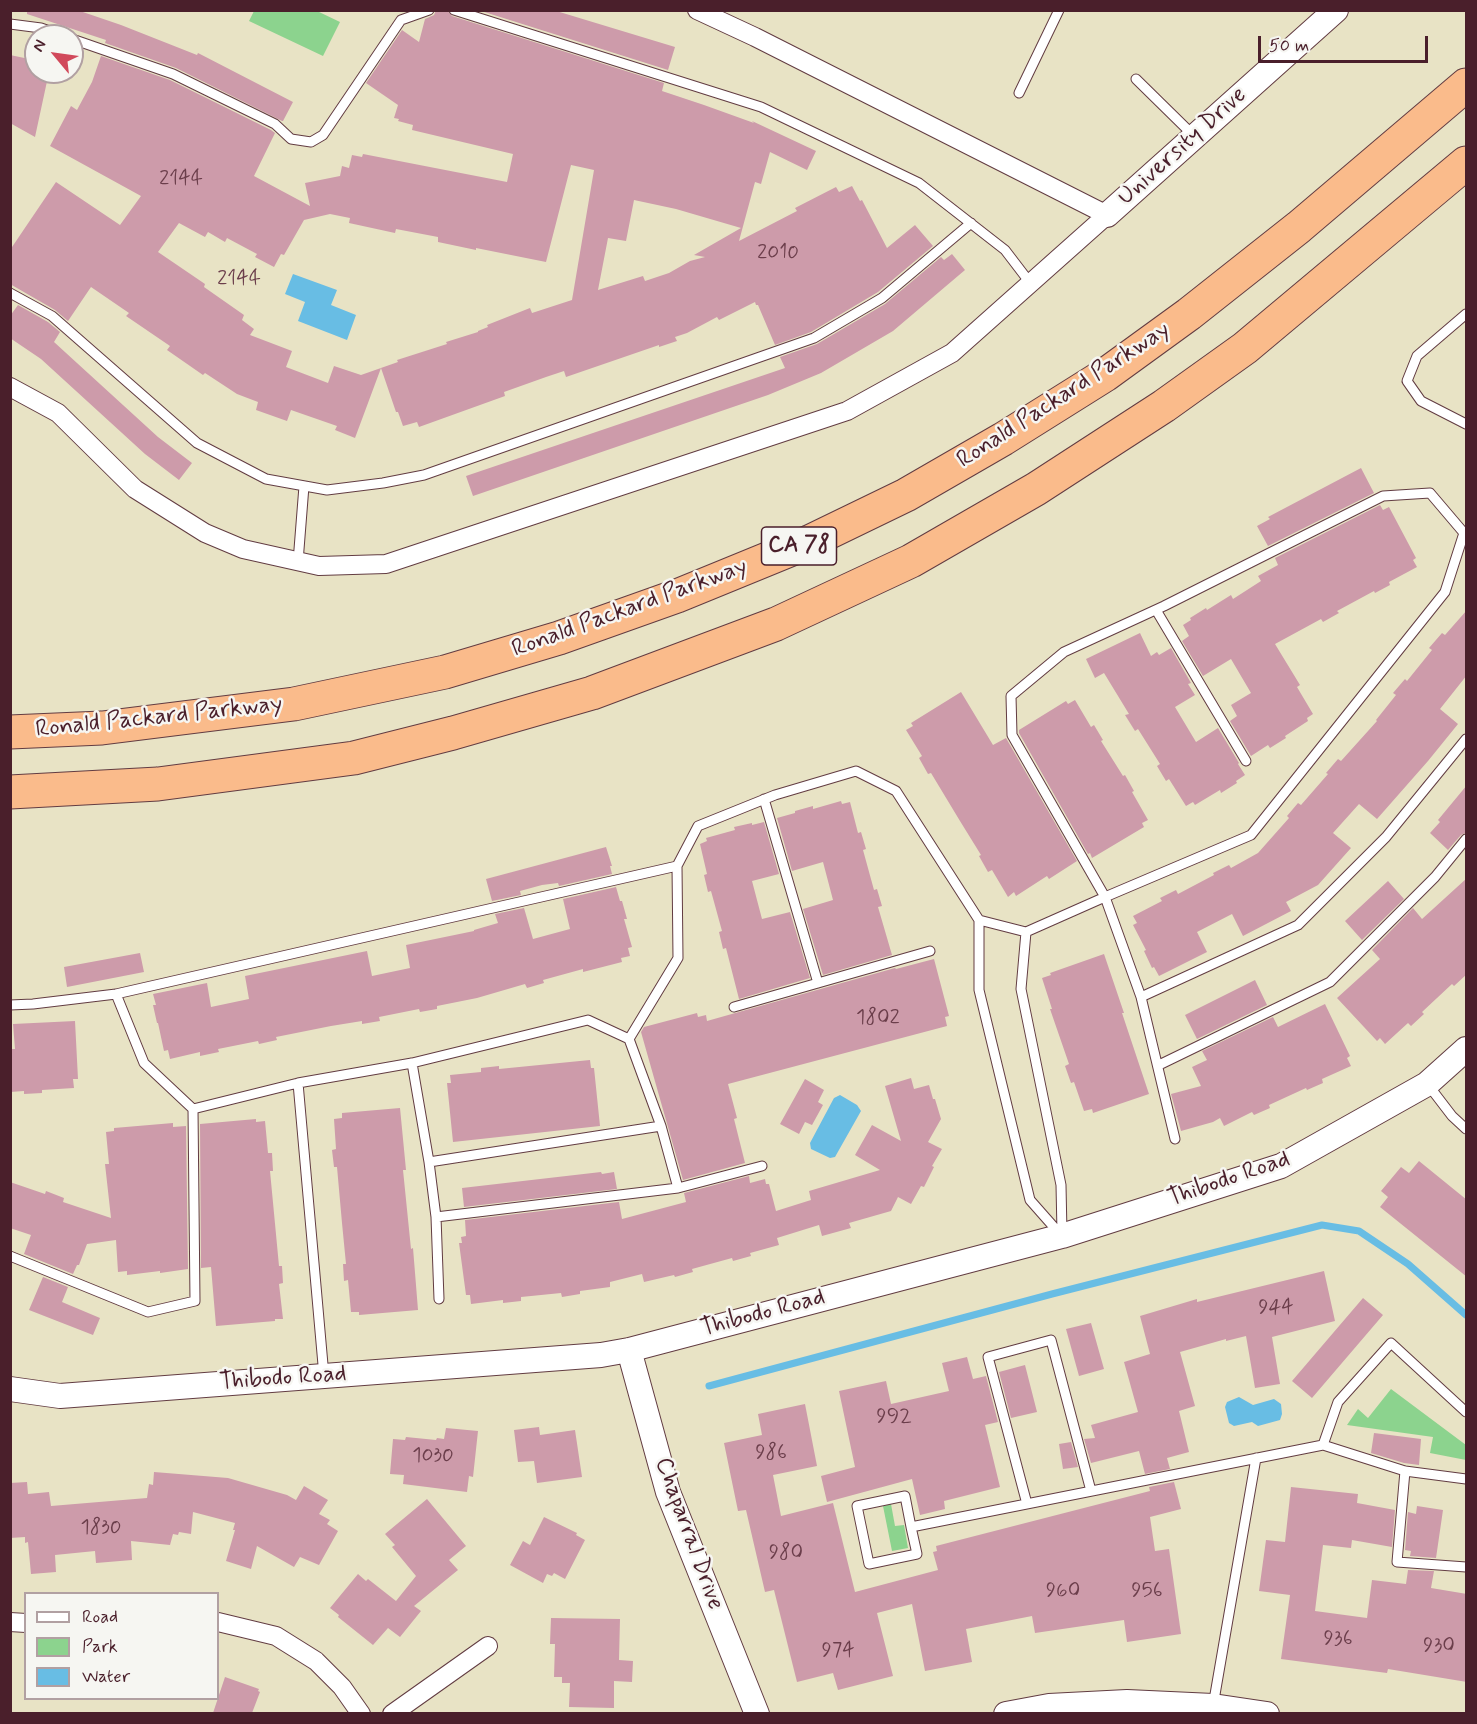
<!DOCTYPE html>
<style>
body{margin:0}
#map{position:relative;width:1477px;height:1724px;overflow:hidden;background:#e8e3c5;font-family:Mynerve,sans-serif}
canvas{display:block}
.frame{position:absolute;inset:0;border:12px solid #4a1f2b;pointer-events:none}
.legend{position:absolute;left:24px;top:1592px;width:195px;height:108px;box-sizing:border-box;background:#f6f6f2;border:2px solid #b1a0a2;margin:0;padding:8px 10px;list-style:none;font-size:18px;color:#4a1f2b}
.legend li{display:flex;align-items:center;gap:12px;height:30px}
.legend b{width:30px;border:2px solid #b1a0a2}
.north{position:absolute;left:24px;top:24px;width:60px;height:60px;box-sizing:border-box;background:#f6f6f2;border:2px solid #b1a0a2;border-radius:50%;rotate:299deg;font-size:16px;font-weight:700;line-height:24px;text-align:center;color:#4a1f2b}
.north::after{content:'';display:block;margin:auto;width:21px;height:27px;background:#d1495b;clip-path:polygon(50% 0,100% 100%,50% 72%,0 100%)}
.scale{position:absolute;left:1258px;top:36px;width:170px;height:27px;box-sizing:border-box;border:3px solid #4a1f2b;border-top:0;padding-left:8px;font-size:18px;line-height:21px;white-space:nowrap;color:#4a1f2b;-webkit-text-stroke:4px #f6f6f2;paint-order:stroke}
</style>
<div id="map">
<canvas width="1477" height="1724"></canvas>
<div class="frame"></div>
<ul class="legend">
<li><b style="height:8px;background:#fff"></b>Road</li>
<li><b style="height:16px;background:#8cd38e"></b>Park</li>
<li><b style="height:16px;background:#68bde4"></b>Water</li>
</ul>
<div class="north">N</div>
<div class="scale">50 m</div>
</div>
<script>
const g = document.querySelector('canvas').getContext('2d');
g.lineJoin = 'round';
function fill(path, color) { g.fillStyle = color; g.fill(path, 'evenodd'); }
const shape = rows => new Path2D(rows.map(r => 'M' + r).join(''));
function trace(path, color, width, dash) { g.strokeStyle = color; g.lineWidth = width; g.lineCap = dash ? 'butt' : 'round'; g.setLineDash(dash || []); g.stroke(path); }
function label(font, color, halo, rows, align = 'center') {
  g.font = font + ' Mynerve,sans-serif'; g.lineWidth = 5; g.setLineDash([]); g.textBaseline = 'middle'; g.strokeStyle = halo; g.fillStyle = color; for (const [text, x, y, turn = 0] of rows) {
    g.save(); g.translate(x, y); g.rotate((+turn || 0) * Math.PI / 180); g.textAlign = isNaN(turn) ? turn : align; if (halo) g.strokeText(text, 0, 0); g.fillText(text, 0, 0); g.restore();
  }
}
const green = shape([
 [317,11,340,22,323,56,249,21,254,11],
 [1391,1389,1466,1445,1466,1460,1430,1453,1433,1437,1347,1425,1358,1409,1368,1418],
 [891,1504,895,1526,904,1525,908,1548,892,1551,883,1506]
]);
const water = shape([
 [293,274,337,290,331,305,356,315,347,340,298,321,305,302,285,294],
 [840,1095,857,1105,861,1111,835,1157,830,1158,811,1149,810,1143,834,1098],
 [1239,1397,1253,1405,1274,1399,1281,1404,1282,1414,1280,1420,1258,1426,1252,1422,1234,1426,1229,1423,1225,1407,1227,1402]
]);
const stream = shape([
 [709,1386,1052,1294,1322,1225,1359,1231,1408,1264,1466,1315]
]);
const building = shape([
 [27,10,77,10,121,25,197,55,198,53,293,102,283,121,282,121,176,68,105,43,106,40,27,14],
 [436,10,447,10,452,16,664,83,662,91,704,105,754,123,752,121,816,151,807,170,770,152,761,184,755,182,739,241,797,211,795,208,836,187,839,192,852,186,860,201,862,200,887,248,915,225,933,246,878,292,811,332,775,345,758,305,756,305,755,302,719,320,717,317,687,333,675,337,677,341,659,347,659,345,566,377,564,371,546,377,504,392,505,396,419,427,417,422,403,426,398,412,396,412,381,368,355,438,335,430,337,426,291,410,287,421,256,410,258,402,237,394,205,373,203,375,167,350,170,346,126,316,129,313,91,287,68,321,55,310,10,284,10,250,56,182,120,225,141,196,50,146,71,106,77,110,92,82,101,56,170,80,271,130,275,133,254,176,310,206,305,183,340,176,342,166,349,168,352,155,362,157,363,154,507,182,513,154,412,130,413,125,398,121,399,119,394,118,398,105,366,83,402,30,419,42,425,19,434,15],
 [571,165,594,170,572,300,532,313,530,308,487,325,488,327,478,331,478,332,446,342,447,344,397,360,398,362,361,375,334,366,328,383,286,367,292,351,250,335,254,329,242,320,244,315,204,287,205,284,158,252,179,223,205,237,208,232,225,242,227,238,257,254,255,257,274,267,281,254,284,255,304,220,330,214,350,218,349,223,395,233,396,229,438,237,438,242,476,250,476,248,546,262],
 [634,200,676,209,741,228,694,255,705,257,690,261,669,273,645,281,643,276,598,290,608,238,626,241],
 [478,10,553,10,675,47,668,70],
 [10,55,34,60,32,66,36,67,36,72,49,72,35,137,10,123],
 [952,254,965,270,893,331,821,373,768,395,473,496,466,476,785,368,780,357,817,344,885,304,941,257,944,260],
 [18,305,48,322,60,332,54,342,158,437,192,463,179,480,145,454,41,359,10,338,10,316],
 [1361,468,1374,493,1268,546,1257,526,1270,519,1268,517],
 [1380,505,1383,510,1389,507,1416,558,1413,560,1417,567,1389,582,1390,585,1375,593,1374,591,1337,611,1339,613,1323,622,1321,619,1275,644,1300,685,1297,687,1313,714,1307,718,1308,721,1285,736,1286,738,1270,748,1268,745,1251,756,1230,721,1237,716,1231,705,1251,693,1231,659,1203,676,1182,641,1189,636,1183,625,1191,620,1190,618,1206,608,1207,610,1231,595,1233,599,1261,581,1258,576,1278,565,1275,558],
 [1467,610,1467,675,1440,709,1458,724,1428,761,1377,819,1359,804,1333,833,1351,848,1318,885,1286,902,1291,911,1243,936,1232,914,1197,932,1207,952,1159,976,1154,967,1152,968,1144,951,1146,950,1133,925,1137,923,1133,916,1162,901,1160,898,1176,890,1178,894,1214,875,1213,873,1229,865,1231,868,1258,853,1289,818,1287,816,1298,803,1301,805,1328,774,1326,773,1338,759,1341,761,1377,721,1376,720,1396,695,1393,693,1405,679,1407,681,1432,650,1429,648,1442,633,1445,635],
 [1140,633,1151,656,1157,652,1159,655,1171,648,1191,683,1188,684,1195,695,1175,707,1196,742,1218,728,1239,763,1238,764,1245,775,1236,781,1237,783,1221,793,1220,790,1195,805,1193,802,1186,806,1169,779,1166,781,1157,766,1160,764,1138,729,1135,731,1125,715,1129,714,1104,673,1095,678,1086,659],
 [961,692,993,745,1006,738,1077,861,1049,879,1047,876,1016,896,1014,892,1008,897,992,870,988,872,979,856,981,855,960,821,931,773,928,774,919,758,922,756,906,730,913,726,911,723],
 [1075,700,1091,727,1094,725,1103,740,1101,741,1123,776,1125,775,1134,791,1132,792,1148,820,1142,823,1144,827,1092,858,1090,853,1088,854,1019,733,1019,730,1066,701,1068,704],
 [1467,785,1467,832,1461,835,1448,850,1430,833,1440,822,1438,820],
 [841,801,842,804,850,802,858,833,861,832,866,849,863,850,874,890,877,889,882,906,878,907,892,955,823,975,803,909,833,900,823,862,792,871,777,818,795,813,795,811,813,806,813,809],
 [764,822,779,874,752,881,762,919,790,912,810,978,739,999,726,948,723,949,719,932,722,931,711,891,708,892,704,875,707,874,700,844,707,841,706,838,735,830,734,827,752,823,752,825],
 [606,847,612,866,610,866,612,874,559,886,558,883,542,885,520,891,521,895,492,901,486,879],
 [1467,878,1467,974,1454,986,1452,984,1422,1012,1424,1014,1411,1026,1408,1023,1385,1044,1380,1038,1377,1041,1337,998,1380,959,1372,950,1413,908,1422,919],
 [1388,881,1404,899,1362,940,1345,921],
 [616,887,620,901,622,901,627,919,624,919,632,947,628,948,630,956,621,958,622,962,583,972,583,969,543,980,544,983,527,988,525,984,477,998,437,1006,437,1009,420,1012,419,1009,379,1017,380,1021,362,1024,362,1021,331,1026,276,1037,277,1040,259,1044,258,1041,218,1049,219,1052,200,1056,200,1052,170,1059,168,1050,164,1051,158,1023,157,1023,153,1005,156,1005,153,994,207,983,211,1007,249,999,245,976,367,951,372,976,410,968,406,945,474,931,474,930,498,923,495,914,524,908,533,939,570,929,563,899],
 [140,953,144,972,67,987,64,967],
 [1104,954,1124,1013,1122,1013,1149,1094,1093,1113,1092,1109,1084,1111,1074,1082,1071,1083,1065,1066,1069,1064,1050,1009,1052,1009,1042,978,1051,975,1050,973],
 [934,959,949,1016,945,1017,947,1026,728,1084,737,1118,734,1119,745,1163,683,1180,641,1032,644,1027,697,1013,698,1017,706,1015,707,1021,895,968,896,969],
 [1255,980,1267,1005,1197,1039,1185,1015],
 [1325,1004,1350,1056,1347,1058,1351,1066,1322,1079,1323,1083,1307,1090,1306,1088,1269,1105,1270,1108,1254,1115,1252,1112,1224,1126,1220,1118,1213,1122,1181,1131,1171,1094,1201,1086,1192,1067,1207,1060,1202,1051,1273,1017,1278,1027],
 [75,1021,78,1079,73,1079,74,1088,42,1090,42,1093,24,1094,24,1091,10,1092,10,1049,15,1049,13,1024],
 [590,1060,591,1068,594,1068,600,1126,453,1142,447,1083,451,1083,450,1075,481,1072,481,1068,499,1066,499,1069],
 [911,1078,914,1089,929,1085,933,1099,935,1099,941,1119,928,1142,942,1149,932,1166,934,1167,924,1187,921,1186,911,1204,898,1197,891,1211,849,1223,851,1228,822,1236,819,1225,777,1238,779,1245,750,1253,751,1256,733,1261,732,1258,692,1269,693,1272,675,1277,674,1275,644,1282,642,1274,610,1282,610,1287,580,1291,580,1294,562,1297,561,1293,521,1297,521,1301,503,1303,503,1300,471,1304,470,1295,466,1295,459,1243,462,1243,461,1237,466,1236,465,1220,619,1202,622,1219,686,1202,684,1193,749,1176,750,1183,765,1179,766,1184,769,1184,776,1211,811,1200,809,1191,880,1170,855,1155,872,1125,901,1141,885,1086],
 [805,1079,824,1090,818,1102,823,1105,812,1125,805,1122,799,1134,780,1124],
 [400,1108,406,1170,403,1170,411,1249,413,1248,418,1310,359,1315,359,1312,351,1312,348,1280,344,1281,343,1264,346,1264,342,1223,337,1167,334,1167,332,1150,336,1149,334,1119,342,1118,342,1113],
 [256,1119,256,1122,265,1121,268,1153,272,1153,273,1171,270,1171,279,1266,282,1266,283,1283,279,1284,283,1319,275,1319,275,1321,216,1326,211,1267,201,1268,200,1124],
 [173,1123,173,1127,186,1126,188,1269,160,1273,160,1271,127,1275,127,1271,118,1272,116,1240,87,1244,79,1265,77,1265,73,1274,24,1254,31,1235,10,1228,10,1182,45,1194,46,1191,64,1198,63,1202,111,1218,105,1164,109,1164,106,1132,114,1131,114,1128],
 [1419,1161,1467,1200,1467,1277,1380,1207,1388,1197,1381,1191,1401,1167,1409,1173],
 [601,1172,602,1174,614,1172,617,1189,464,1207,462,1188],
 [1324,1271,1335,1321,1272,1337,1280,1384,1255,1388,1246,1336,1226,1341,1226,1339,1180,1352,1195,1406,1179,1411,1189,1452,1167,1458,1170,1469,1145,1474,1139,1451,1091,1463,1084,1439,1095,1438,1091,1425,1138,1412,1124,1362,1150,1354,1140,1316,1197,1299,1197,1302],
 [43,1277,68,1287,62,1302,100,1318,93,1335,29,1310],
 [1363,1298,1383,1315,1312,1398,1292,1381],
 [1091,1323,1104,1369,1079,1376,1066,1329],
 [967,1357,973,1379,986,1376,998,1422,985,1425,1000,1487,944,1501,945,1509,920,1515,912,1479,827,1502,821,1476,855,1467,839,1391,886,1381,891,1404,949,1391,942,1363],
 [1025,1365,1037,1412,1011,1418,999,1372],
 [805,1404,817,1466,773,1475,781,1516,833,1503,855,1592,938,1570,933,1552,937,1551,936,1546,1150,1491,1149,1487,1174,1482,1181,1509,1150,1517,1155,1551,1169,1549,1181,1634,1127,1642,1124,1620,1035,1633,1032,1616,966,1629,972,1662,925,1671,912,1604,877,1613,893,1676,838,1690,833,1673,797,1682,774,1590,765,1592,746,1510,738,1511,724,1443,762,1435,758,1414],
 [539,1427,540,1435,575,1430,582,1477,537,1483,534,1461,518,1462,514,1430],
 [446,1428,478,1431,473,1477,469,1476,467,1492,403,1484,404,1475,390,1474,393,1439,405,1440,406,1437,436,1440,437,1438,444,1439],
 [1374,1433,1421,1439,1419,1465,1404,1463,1371,1453],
 [1071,1442,1078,1467,1063,1469,1059,1444],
 [154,1472,228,1478,287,1495,296,1500,304,1486,328,1500,319,1514,330,1520,327,1524,338,1531,319,1565,300,1557,294,1567,257,1546,251,1569,226,1561,235,1530,233,1530,235,1523,193,1512,191,1534,179,1532,178,1535,173,1534,170,1545,131,1541,132,1560,96,1563,95,1551,55,1555,56,1572,31,1574,28,1542,25,1543,25,1537,10,1538,10,1483,27,1482,28,1494,49,1492,51,1506,147,1498,149,1484,153,1485],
 [1291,1487,1358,1494,1357,1503,1395,1510,1392,1547,1352,1540,1351,1548,1323,1545,1315,1611,1367,1618,1372,1580,1406,1584,1408,1570,1434,1571,1431,1588,1467,1594,1467,1682,1388,1669,1387,1673,1281,1659,1290,1595,1259,1591,1266,1540,1285,1542],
 [427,1499,466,1546,449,1560,458,1570,414,1606,421,1611,400,1637,388,1628,373,1645,338,1617,339,1615,330,1608,358,1574,366,1581,368,1579,396,1601,416,1576,392,1547,395,1545,385,1534],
 [1417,1506,1443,1510,1436,1558,1410,1556,1411,1551,1405,1550,1408,1512,1416,1514],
 [544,1517,577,1533,576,1535,585,1540,565,1579,554,1573,552,1576,547,1574,543,1583,510,1565,523,1541,530,1545],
 [551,1618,620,1619,619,1660,633,1661,632,1682,614,1681,614,1708,569,1707,570,1683,562,1683,562,1677,554,1677,555,1644,550,1644],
 [225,1677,259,1689,258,1691,260,1692,252,1713,213,1713]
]);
const service = shape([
 [454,10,761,107,919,183,1005,250,1031,284],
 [10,24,41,28,64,36],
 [72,39,173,74,275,124,291,139,311,142,323,135,401,20,429,10],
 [1136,79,1193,135],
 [1019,93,1059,10],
 [10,293,52,316,197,443,266,479,327,490,383,483,424,475,814,338,882,298,971,223],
 [1466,314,1417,356,1407,381,1421,401,1466,424],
 [1430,493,1464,533,1445,592,1251,835,1105,897,1012,735,1011,696,1064,652,1164,606,1383,496,1430,493],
 [298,562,304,486],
 [1156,610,1246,761],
 [764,799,818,983],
 [979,920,979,990,1030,1200,1060,1234],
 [1026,932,1021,989,1061,1185,1062,1233],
 [116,994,144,1063,193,1109,298,1083,412,1063,588,1020,629,1039,661,1126,678,1188],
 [1141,997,1298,925,1386,837,1466,739],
 [10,1005,33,1004,116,994,677,866],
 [734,1007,930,951],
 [629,1039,678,958,677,866,698,826,775,795,856,771,896,791,979,920,1026,932,1105,897,1141,997,1175,1139],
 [412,1063,429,1162,436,1217,439,1299],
 [1159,1065,1330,982,1435,877,1466,839],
 [298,1083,324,1376],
 [1429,1086,1452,1116,1466,1129],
 [429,1162,661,1126],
 [436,1217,678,1188,762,1166],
 [10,1256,148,1312,195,1301,193,1109],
 [1323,1445,1338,1402,1391,1343,1466,1412],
 [1405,1471,1397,1562,1466,1567],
 [1027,1504,988,1357,1051,1340,1091,1491],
 [911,1527,905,1496,857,1506,869,1564,917,1554,911,1527,1323,1445,1405,1471,1466,1479],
 [1213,1706,1256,1458]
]);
const minor = shape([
 [10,387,58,413,135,489,205,533,243,549,319,566,386,564,847,411,952,353,1107,215,755,37,697,10],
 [10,1622,26,1623],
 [218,1622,276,1636,316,1661,342,1687,361,1714],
 [392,1714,488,1646]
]);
const tertiary = shape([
 [1107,215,1336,10],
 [629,1350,668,1492,757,1714],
 [10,1389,60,1396,601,1355,629,1350,1062,1236,1281,1166,1427,1084,1466,1049],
 [1006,1714,1049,1706,1127,1702,1213,1706,1267,1714]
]);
const motorway = shape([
 [10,732,102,728,294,704,445,672,559,638,677,596,809,542,906,495,1003,439,1105,375,1189,314,1299,227,1466,85],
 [10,792,158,784,354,758,453,733,592,693,776,624,911,561,1036,489,1164,406,1245,348,1466,163]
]);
const numberNames = [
 ["2144",181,180],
 ["2010",778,254],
 ["2144",239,280],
 ["1802",878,1019],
 ["944",1276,1309],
 ["992",894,1418],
 ["986",771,1454],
 ["1030",433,1457],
 ["1830",101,1529],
 ["980",786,1554],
 ["960",1063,1592],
 ["956",1147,1592],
 ["936",1338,1640],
 ["930",1439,1647],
 ["974",838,1652]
];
const shields = [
 [799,546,75]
];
const shieldNames = [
 ["CA 78",799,546]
];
const streetNames = [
 ["University Drive",1183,147,-42],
 ["Ronald Packard Parkway",1064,396,-33],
 ["Ronald Packard Parkway",630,609,-20],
 ["Ronald Packard Parkway",159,718,-6],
 ["Thibodo Road",1229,1180,-19],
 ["Thibodo Road",763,1314,-15],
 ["Thibodo Road",283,1379,-4],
 ["Chaparral Drive",688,1534,70]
];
fill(green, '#8cd38e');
fill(water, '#68bde4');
trace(stream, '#68bde4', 7);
fill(building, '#cd9baa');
trace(service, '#623c42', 11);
trace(minor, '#623c42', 20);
trace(tertiary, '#623c42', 26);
trace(motorway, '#623c42', 35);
trace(service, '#fff', 9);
trace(minor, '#fff', 18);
trace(tertiary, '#fff', 24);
trace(motorway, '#fabb8b', 33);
label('21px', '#6b3e4b', null, numberNames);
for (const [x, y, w] of shields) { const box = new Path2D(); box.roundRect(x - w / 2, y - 19, w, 38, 4.5); g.fillStyle = '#f6f6f2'; g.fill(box); trace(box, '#4a1f2b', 1.5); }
label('bold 22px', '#4a1f2b', null, shieldNames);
label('24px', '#4a1f2b', '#f6f6f2', streetNames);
</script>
